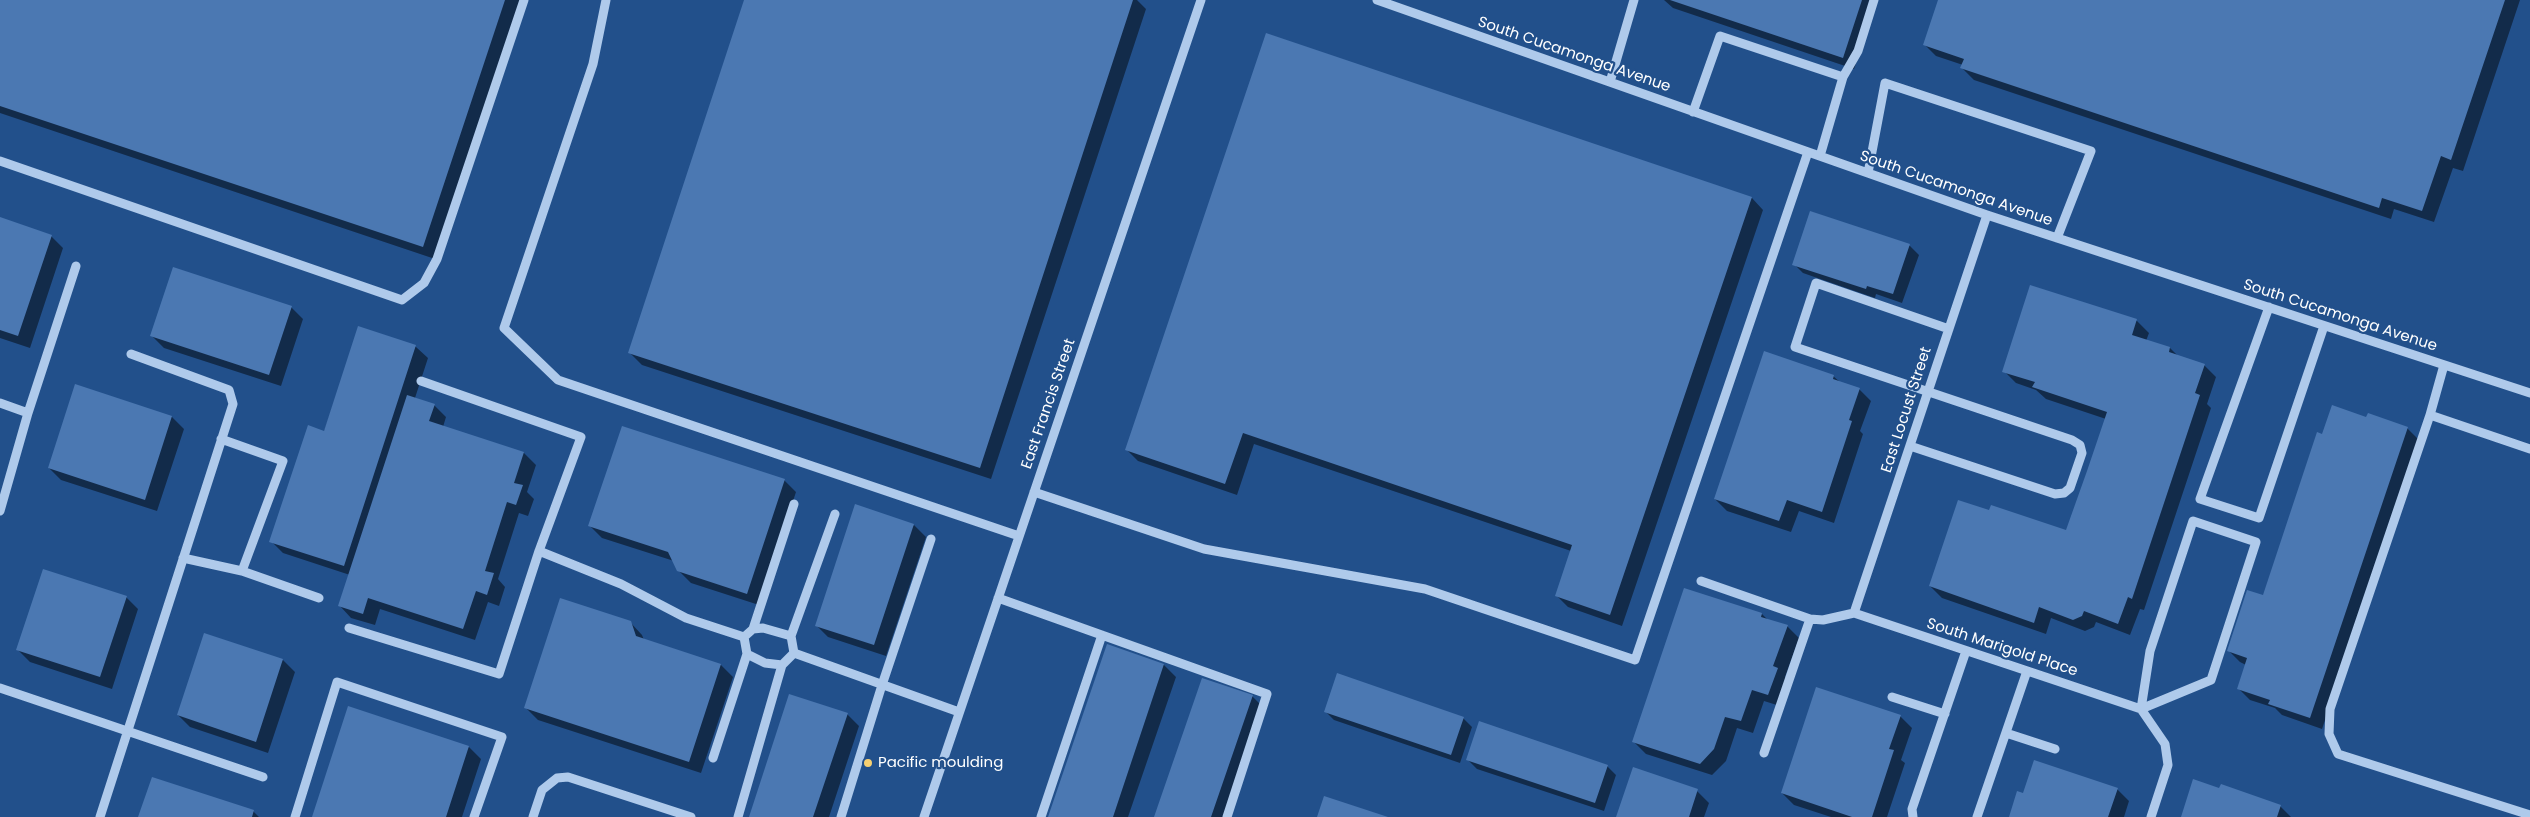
<!DOCTYPE html>
<style>
body{margin:0}
canvas{display:block;background:#22508b}
</style>
<canvas width="2530" height="817"></canvas>
<script>
const g = document.querySelector('canvas').getContext('2d');
g.lineJoin = 'round';
function fill(path, color) { g.fillStyle = color; g.fill(path, 'evenodd'); }
const shape = rows => new Path2D(rows.map(r => 'M' + r).join(''));
function trace(path, color, width, dash) { g.strokeStyle = color; g.lineWidth = width; g.lineCap = dash ? 'butt' : 'round'; g.setLineDash(dash || []); g.stroke(path); }
function label(font, color, halo, rows, align = 'center') {
  g.font = font + ' Poppins,sans-serif'; g.lineWidth = 4.5; g.setLineDash([]); g.textBaseline = 'middle'; g.strokeStyle = halo; g.fillStyle = color; for (const [text, x, y, turn = 0] of rows) {
    g.save(); g.translate(x, y); g.rotate((+turn || 0) * Math.PI / 180); g.textAlign = isNaN(turn) ? turn : align; if (halo) g.strokeText(text, 0, 0); g.fillText(text, 0, 0); g.restore();
  }
}
const shadow = shape([
 [0,0,521,0,435,259,0,113],
 [745,0,1137,0,1146,9,991,479,642,365,630,353],
 [1664,0,1878,0,1854,69,1673,8],
 [1939,0,2520,0,2463,171,2453,168,2434,222,2394,209,2391,219,1974,80,1962,68,1963,65,1936,56,1924,44],
 [1267,34,1752,198,1763,210,1622,626,1568,607,1556,595,1571,551,1254,444,1237,495,1138,461,1126,449],
 [1811,212,1910,246,1919,255,1902,303,1876,294,1875,298,1803,273,1794,264],
 [0,219,51,236,63,248,30,348,0,338],
 [2031,286,2137,321,2149,333,2146,341,2170,348,2178,356,2204,365,2216,377,2207,404,2211,408,2144,610,2140,609,2130,635,2096,622,2094,627,2085,631,2051,618,2046,634,1942,598,1930,586,1990,512,2067,532,2106,419,2046,399,2036,390,2016,383,2004,371],
 [291,307,303,319,281,386,164,348,152,336],
 [359,328,416,347,428,358,415,398,434,405,446,417,443,427,524,453,536,465,527,492,534,499,528,516,519,513,498,579,505,587,499,606,488,602,475,640,380,609,375,625,351,618,340,606,350,575,283,553,271,541,324,432],
 [1833,376,1840,382,1859,389,1871,401,1860,431,1863,434,1834,523,1799,511,1791,532,1727,511,1715,499],
 [76,386,172,417,184,429,157,511,61,480,49,468],
 [2367,418,2407,428,2419,440,2322,729,2282,715,2275,708,2250,700,2238,688,2246,665,2240,662,2228,650,2264,597,2323,436],
 [784,480,796,492,759,605,691,583,678,570,674,561,602,538,590,526],
 [914,525,926,537,886,656,828,637,816,625],
 [126,597,138,609,112,689,30,662,18,650],
 [1762,614,1768,620,1787,626,1799,638,1785,677,1789,681,1780,706,1764,701,1753,733,1737,728,1726,761,1712,775,1646,754,1634,742],
 [630,622,642,635,644,640,721,665,733,677,701,773,538,720,526,708],
 [1107,646,1164,665,1176,677,1128,817,1049,817],
 [283,660,295,672,268,753,190,727,178,715],
 [1252,696,1264,708,1227,817,1156,817],
 [1325,711,1463,718,1472,727,1460,763,1334,720],
 [847,714,859,726,829,817,750,817],
 [1900,716,1912,728,1901,760,1905,763,1887,817,1831,817,1794,805,1782,793],
 [469,747,481,759,462,817,313,817],
 [1468,760,1607,766,1616,775,1604,811,1477,769],
 [2117,789,2129,801,2124,817,2010,817,2024,795],
 [1697,791,1709,803,1704,817,1618,817],
 [2280,806,2291,817,2182,817],
 [253,811,259,817,140,817]
]);
const building = shape([
 [0,0,505,0,423,247,0,106],
 [744,0,1133,0,980,468,628,353],
 [1670,0,1862,0,1843,58],
 [1938,0,2505,0,2451,160,2441,156,2422,211,2382,198,2379,208,1960,68,1964,59,1923,45],
 [1266,33,1752,197,1610,615,1555,596,1572,545,1243,433,1225,484,1125,450],
 [1810,211,1910,244,1893,294,1867,286,1866,289,1792,265],
 [0,217,52,235,18,336,0,330],
 [173,267,292,306,269,375,150,336],
 [2030,285,2137,319,2132,335,2170,347,2169,352,2205,364,2195,393,2200,395,2132,599,2128,597,2118,624,2084,611,2082,616,2073,620,2039,607,2034,623,1929,586,1958,500,1989,510,1991,505,2066,530,2087,471,2107,412,2032,387,2035,382,2002,372],
 [358,326,416,345,344,566,269,542,308,425,324,431],
 [1764,351,1834,375,1833,379,1860,388,1849,420,1852,421,1822,512,1787,500,1779,521,1714,499],
 [75,384,172,416,145,500,48,468],
 [407,395,435,404,429,421,524,452,514,483,523,485,516,505,507,502,485,571,494,573,487,595,476,591,463,629,368,598,363,614,338,606],
 [2332,405,2366,417,2368,413,2408,427,2310,718,2268,704,2270,700,2237,689,2247,658,2227,651,2247,590,2263,595,2317,432,2322,434],
 [622,426,785,479,747,594,677,571,668,552,588,526],
 [855,504,914,524,874,645,815,626],
 [43,569,127,596,100,677,16,650],
 [1684,588,1762,613,1761,617,1788,625,1773,666,1778,668,1768,695,1752,690,1741,721,1725,717,1714,749,1700,764,1632,742],
 [560,598,631,621,636,636,721,664,689,762,524,708],
 [204,633,283,659,256,742,177,715],
 [1107,644,1164,664,1113,817,1048,817],
 [1337,673,1464,717,1451,755,1324,712],
 [1202,678,1253,695,1211,817,1154,817],
 [1816,687,1901,715,1889,749,1894,750,1872,817,1852,817,1781,793],
 [789,694,848,713,813,817,749,817],
 [348,706,469,746,446,817,312,817],
 [1479,721,1608,765,1595,803,1466,760],
 [2034,760,2118,788,2108,817,2009,817,2017,791,2023,793],
 [1633,767,1698,789,1689,817,1616,817],
 [152,777,254,810,252,817,138,817],
 [2193,779,2219,788,2221,784,2281,805,2277,817,2181,817],
 [1324,796,1388,817,1317,817]
]);
const minor = shape([
 [606,0,593,64,504,328,558,380,1019,536],
 [1377,0,1987,215,2530,393],
 [1843,77,1858,51,1874,0],
 [1610,82,1634,0],
 [1693,112,1720,36,1843,77,1820,156],
 [0,161,402,300,424,283,437,259,524,0],
 [1868,173,1885,83,2091,151,2057,238],
 [2269,307,2200,499,2259,518,2324,326],
 [421,381,581,437,539,551],
 [0,403,28,413,0,511],
 [28,413,76,266],
 [2430,415,2444,365],
 [221,439,283,461,242,571,319,598],
 [1910,446,2055,494,2064,493,2070,488,2082,453,2080,445,2072,440,1795,347,1816,283,1949,329],
 [2530,449,2430,415,2330,709,2329,734,2338,754,2530,815],
 [1034,492,1204,549,1425,589,1635,660,1808,152],
 [183,558,242,571],
 [1701,581,1810,619,1823,620,1854,613,2141,709],
 [998,598,1267,694,1227,817],
 [1854,613,1987,215],
 [349,628,499,674,539,551,621,584,686,618,744,637],
 [763,628,791,636,794,653,782,665,765,663,747,654,744,637,753,629,763,628],
 [753,629,794,504],
 [791,636,835,514],
 [794,653,959,712],
 [0,688,263,777],
 [1892,697,1945,714],
 [2141,709,2211,680,2256,542,2193,521,2150,651,2141,709,2165,744,2168,765,2151,817],
 [2006,733,2055,749],
 [1764,753,1810,619],
 [713,758,747,654],
 [100,817,233,404,229,390,131,354],
 [295,817,337,682,502,737,474,817],
 [533,817,542,790,557,778,568,777,691,817],
 [738,817,782,665],
 [841,817,882,685,931,539],
 [924,817,1201,0],
 [1041,817,1102,635],
 [1913,817,1912,809,1966,651],
 [1977,817,2027,671]
]);
const markers = [
 [868,763,5,"#f7d071"]
];
const streetNames = [
 ["South Cucamonga Avenue",1574,55,19],
 ["South Cucamonga Avenue",1956,189,19],
 ["South Cucamonga Avenue",2340,316,18],
 ["East Francis Street",1049,404,-71],
 ["East Locust Street",1907,410,-72],
 ["South Marigold Place",2002,648,18]
];
const poiNames = [
 ["Pacific moulding",878,763]
];
fill(shadow, '#0007');
fill(building, '#4b78b2');
trace(minor, '#afcaeb', 9);
for (const [x, y, r, color] of markers) { const dot = new Path2D(); dot.arc(x, y, r, 0, 2 * Math.PI); g.fillStyle = color; g.fill(dot); trace(dot, '#22508b', 2); }
label('15px', '#fff', '#22508b', streetNames);
label('15px', '#fff', '#22508b', poiNames, 'left');
</script>
